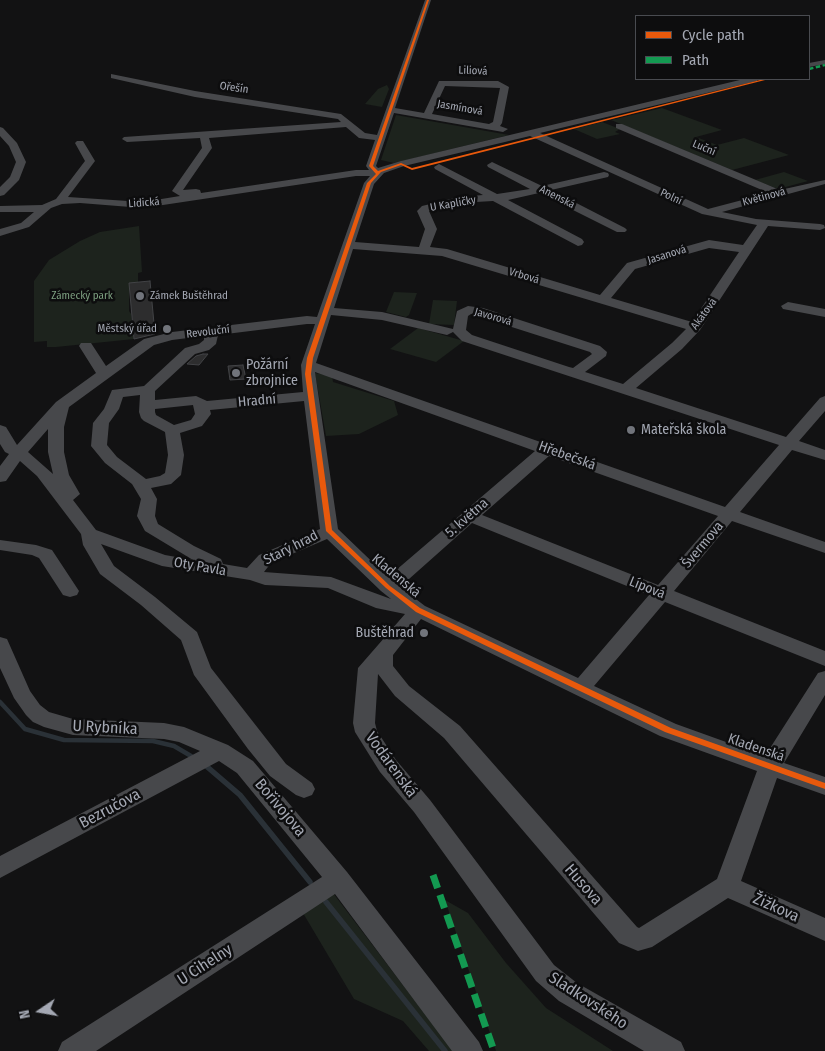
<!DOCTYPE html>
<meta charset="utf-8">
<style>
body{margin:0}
#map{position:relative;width:825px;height:1051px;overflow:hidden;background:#121213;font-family:"Fira Sans Condensed",sans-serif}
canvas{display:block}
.legend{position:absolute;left:635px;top:15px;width:175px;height:65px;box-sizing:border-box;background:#0d0d0e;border:1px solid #494b50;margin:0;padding:6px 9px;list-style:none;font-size:15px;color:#a4a8b3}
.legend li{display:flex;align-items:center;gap:10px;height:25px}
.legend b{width:25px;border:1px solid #494b50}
.north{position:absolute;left:15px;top:986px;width:50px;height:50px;-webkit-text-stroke:4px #0d0d0e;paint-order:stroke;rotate:258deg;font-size:14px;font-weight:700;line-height:20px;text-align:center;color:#a4a8b3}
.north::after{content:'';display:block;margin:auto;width:18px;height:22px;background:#a4a8b3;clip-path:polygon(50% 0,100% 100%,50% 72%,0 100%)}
</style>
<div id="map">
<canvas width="825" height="1051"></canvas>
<ul class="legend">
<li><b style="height:6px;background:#e8590c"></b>Cycle path</li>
<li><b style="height:6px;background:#139951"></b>Path</li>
</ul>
<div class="north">N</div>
</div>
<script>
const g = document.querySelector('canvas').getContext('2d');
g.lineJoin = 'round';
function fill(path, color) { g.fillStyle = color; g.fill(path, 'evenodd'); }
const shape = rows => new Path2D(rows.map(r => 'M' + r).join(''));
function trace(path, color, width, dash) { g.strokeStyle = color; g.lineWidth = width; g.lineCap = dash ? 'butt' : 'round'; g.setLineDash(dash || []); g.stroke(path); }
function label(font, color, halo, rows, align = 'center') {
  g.font = font + ' "Fira Sans Condensed",sans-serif'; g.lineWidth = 5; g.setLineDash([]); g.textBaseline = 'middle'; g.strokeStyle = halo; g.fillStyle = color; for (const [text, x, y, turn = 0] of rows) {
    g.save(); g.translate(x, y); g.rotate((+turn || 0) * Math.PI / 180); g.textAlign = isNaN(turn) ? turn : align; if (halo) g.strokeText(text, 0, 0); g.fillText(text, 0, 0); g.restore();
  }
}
const green = shape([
 [387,85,389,89,382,107,365,104,378,89],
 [662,108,722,130,696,137,717,145,744,138,789,155,732,170,611,120],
 [396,115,509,135,394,163,381,160],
 [602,122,620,129,615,132,620,134,597,139,574,129],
 [784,172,808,181,778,189,755,180],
 [139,226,142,272,138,273,138,282,129,284,129,311,131,314,134,339,56,347,47,347,47,341,34,342,34,281,49,260,80,241,100,232],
 [394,292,417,293,409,315,406,317,386,312],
 [433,300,457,301,454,325,429,324],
 [418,328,464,341,436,362,390,349],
 [315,373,332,376,333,382,394,401,398,415,359,434,326,436],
 [333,893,453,1051,429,1051,403,1021,354,999,303,913],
 [445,900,468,913,506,963,546,1008,613,1051,496,1051]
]);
const streamFar1 = shape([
 [0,702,25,729,64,740,153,741,174,746,191,756]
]);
const stream = shape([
 [205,765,240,795,310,882],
 [326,902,445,1051]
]);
const building = shape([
 [150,281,155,334,134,339,129,283,150,281],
 [203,354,208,354,199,365,187,364,196,356,203,354],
 [243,365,246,379,230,380,228,366,243,365]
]);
const minor = shape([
 [425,0,431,0,395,108,424,113,439,81,498,81,509,87,502,123,500,126,508,129,503,132,394,113,376,166,378,168,401,161,744,79,758,79,757,81,540,133,708,209,769,193,616,128,616,124,622,124,780,190,825,180,825,184,722,212,756,219,820,224,824,225,825,228,820,230,768,226,700,330,682,349,636,388,786,437,820,398,825,396,825,411,799,441,825,450,825,460,792,450,740,512,825,542,825,553,732,521,674,591,825,651,825,666,665,602,594,686,676,724,765,756,818,673,825,671,825,695,784,763,825,777,825,795,777,778,741,881,825,918,825,941,728,898,652,947,638,951,619,943,444,738,395,696,378,674,375,723,377,731,396,760,430,800,554,965,577,983,681,1042,685,1051,644,1051,559,1001,536,981,414,812,380,772,355,732,353,723,358,668,405,614,376,608,328,588,265,585,250,580,162,566,101,544,114,566,155,597,197,632,211,668,286,764,312,783,315,789,312,795,304,798,296,795,270,776,248,749,194,675,181,640,141,605,100,574,83,545,81,534,37,476,20,461,6,481,0,482,0,466,9,454,5,452,0,444,0,425,6,427,17,445,56,402,96,373,79,346,81,343,91,343,106,366,144,339,172,332,307,316,317,317,364,183,370,176,356,176,143,208,80,203,62,204,51,208,29,227,0,236,0,229,21,223,34,212,0,212,0,206,42,205,56,199,85,161,75,143,77,141,83,141,95,161,68,197,143,202,180,196,172,191,202,148,200,138,127,142,122,139,124,137,341,122,338,119,195,97,111,78,111,74,195,91,341,114,365,133,377,135,425,0],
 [445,86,500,88,493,122,489,124,432,114,445,86],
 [346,127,359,138,375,140,366,166,369,170,356,170,201,193,200,190,196,189,183,190,212,148,209,138,346,127],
 [530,136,702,214,757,225,743,245,709,240,627,263,600,295,447,249,430,247,437,229,429,211,459,203,493,201,578,246,582,245,584,242,582,239,508,200,539,193,617,232,625,232,627,230,625,228,551,190,608,177,609,175,608,173,604,172,542,186,492,162,487,165,488,167,530,189,497,194,439,164,434,167,435,169,483,195,459,197,422,206,417,211,425,229,419,247,355,242,374,184,384,173,404,166,530,136],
 [709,248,739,252,692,322,611,298,635,269,709,248],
 [353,249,442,256,686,329,672,343,623,384,585,372,606,356,607,352,600,346,483,308,468,306,457,311,453,329,382,312,334,308,353,249],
 [471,314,590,352,592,354,573,368,569,367,472,335,466,330,468,316,471,314],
 [331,315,382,320,447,335,453,332,462,341,779,445,725,507,316,363,331,315],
 [307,324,315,324,301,365,303,392,207,401,196,396,155,400,155,391,195,354,209,350,216,344,218,335,307,324],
 [204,336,204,340,199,344,185,348,144,386,112,390,104,409,93,423,91,446,105,463,132,484,141,499,137,516,145,531,193,560,165,555,96,530,73,500,80,494,69,475,64,452,64,427,69,407,154,345,172,340,204,336],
 [315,372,535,451,388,577,338,529,315,372],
 [140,395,139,412,141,418,144,421,165,432,168,455,165,473,160,476,146,479,117,457,107,445,109,423,119,409,123,397,140,395],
 [304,401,320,529,259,555,247,568,223,564,221,559,194,546,158,524,155,516,157,499,151,488,171,484,181,475,184,455,180,433,202,426,211,414,210,410,304,401],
 [193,405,195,414,191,420,174,425,156,415,155,412,155,409,193,405],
 [48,429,48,452,53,474,28,452,48,429],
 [549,456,718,516,658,585,482,515,549,456],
 [472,523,649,595,578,678,425,606,400,587,472,523],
 [327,539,381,591,391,599,331,577,264,572,271,563,327,539],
 [421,619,660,736,757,771,717,879,639,928,637,927,460,726,409,686,393,666,393,655,421,619],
 [825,60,825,64,809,67,809,63,825,60],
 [0,127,3,128,17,143,26,162,19,180,4,195,0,196,0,187,10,177,16,162,9,146,0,136,0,127],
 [788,302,825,309,825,317,783,309,781,306,788,302],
 [0,540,36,545,52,550,79,591,77,595,70,597,63,595,39,558,32,555,0,550,0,540],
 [0,637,7,639,30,691,40,705,49,712,73,719,164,723,184,727,228,745,253,761,347,872,479,1042,483,1051,452,1051,335,894,96,1051,58,1051,62,1042,322,877,237,773,219,761,0,878,0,856,200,751,179,742,164,739,73,735,44,727,33,722,26,715,14,698,0,668,0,637]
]);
const quietFar1 = shape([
 [809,69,825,65]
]);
const quiet = shape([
 [433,875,494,1051]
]);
const cycleway = shape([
 [427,0,429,0,373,166,378,171,401,163,412,168,764,79,769,79,412,170,401,165,381,172,371,183,313,358,311,374,332,530,390,586,420,608,671,728,825,783,825,789,665,732,416,612,386,588,326,531,305,374,307,358,367,183,376,174,369,166,427,0]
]);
const markers = [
 [140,296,5,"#71747b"],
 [167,329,5,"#71747b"],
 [236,373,5,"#71747b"],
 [631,430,5,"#71747b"],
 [424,633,5,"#71747b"]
];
const farStreetnames = [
 ["Liliová",473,71,2],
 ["Ořešín",234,88,8],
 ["Jasmínová",460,108,10],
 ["Luční",704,148,23],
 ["Anenská",557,197,27],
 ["Polní",671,197,25],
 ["Květinová",764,197,-15],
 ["Lidická",144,203,-4],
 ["U Kapličky",453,204,-10],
 ["Jasanová",667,255,-17],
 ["Vrbová",524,276,17],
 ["Akátová",704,314,-54],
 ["Javorová",493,317,16],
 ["Revoluční",208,332,-7]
];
const farParknames = [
 ["Zámecký park",82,296]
];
const farPoinames = [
 ["Zámek Buštěhrad",150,296],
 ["Městský úřad",157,329,"right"]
];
const poiNames = [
 ["Požární",246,365],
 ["zbrojnice",246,381],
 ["Mateřská škola",641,430],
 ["Buštěhrad",414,633,"right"]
];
const streetNames = [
 ["Hradní",257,401,-5],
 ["Hřebečská",567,456,20],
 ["5. května",467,518,-41],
 ["Švermova",703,545,-50],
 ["Starý hrad",291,548,-27],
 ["Oty Pavla",200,567,10],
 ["Kladenská",396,576,40],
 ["Lípová",647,588,22],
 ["Kladenská",756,748,19]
];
const nearStreetnames = [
 ["U Rybníka",105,728,3],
 ["Vodárenská",391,765,54],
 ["Bořivojova",280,808,50],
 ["Bezručova",110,809,-28],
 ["Husova",583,885,49],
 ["Žižkova",776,908,24],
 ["U Cihelny",205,965,-33],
 ["Sladkovského",588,1001,33]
];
fill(green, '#1d231d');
trace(streamFar1, '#2a3137', 4.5);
trace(stream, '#2a3137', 5.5);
fill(building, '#2d2d2e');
trace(building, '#424346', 1);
fill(minor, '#47484b');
trace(quietFar1, '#139951', 2.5, [4.5, 2.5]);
trace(quiet, '#139951', 7, [14, 7]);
fill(cycleway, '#e8590c');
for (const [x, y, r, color] of markers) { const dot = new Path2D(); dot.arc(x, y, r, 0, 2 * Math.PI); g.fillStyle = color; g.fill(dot); trace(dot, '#0d0d0e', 2); }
label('11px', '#a4a8b3', '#0d0d0e', farStreetnames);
label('11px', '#7c9e7f', '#0d0d0e', farParknames);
label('11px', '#a4a8b3', '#0d0d0e', farPoinames, 'left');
label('14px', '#a4a8b3', '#0d0d0e', poiNames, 'left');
label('14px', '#a4a8b3', '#0d0d0e', streetNames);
label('16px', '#a4a8b3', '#0d0d0e', nearStreetnames);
</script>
